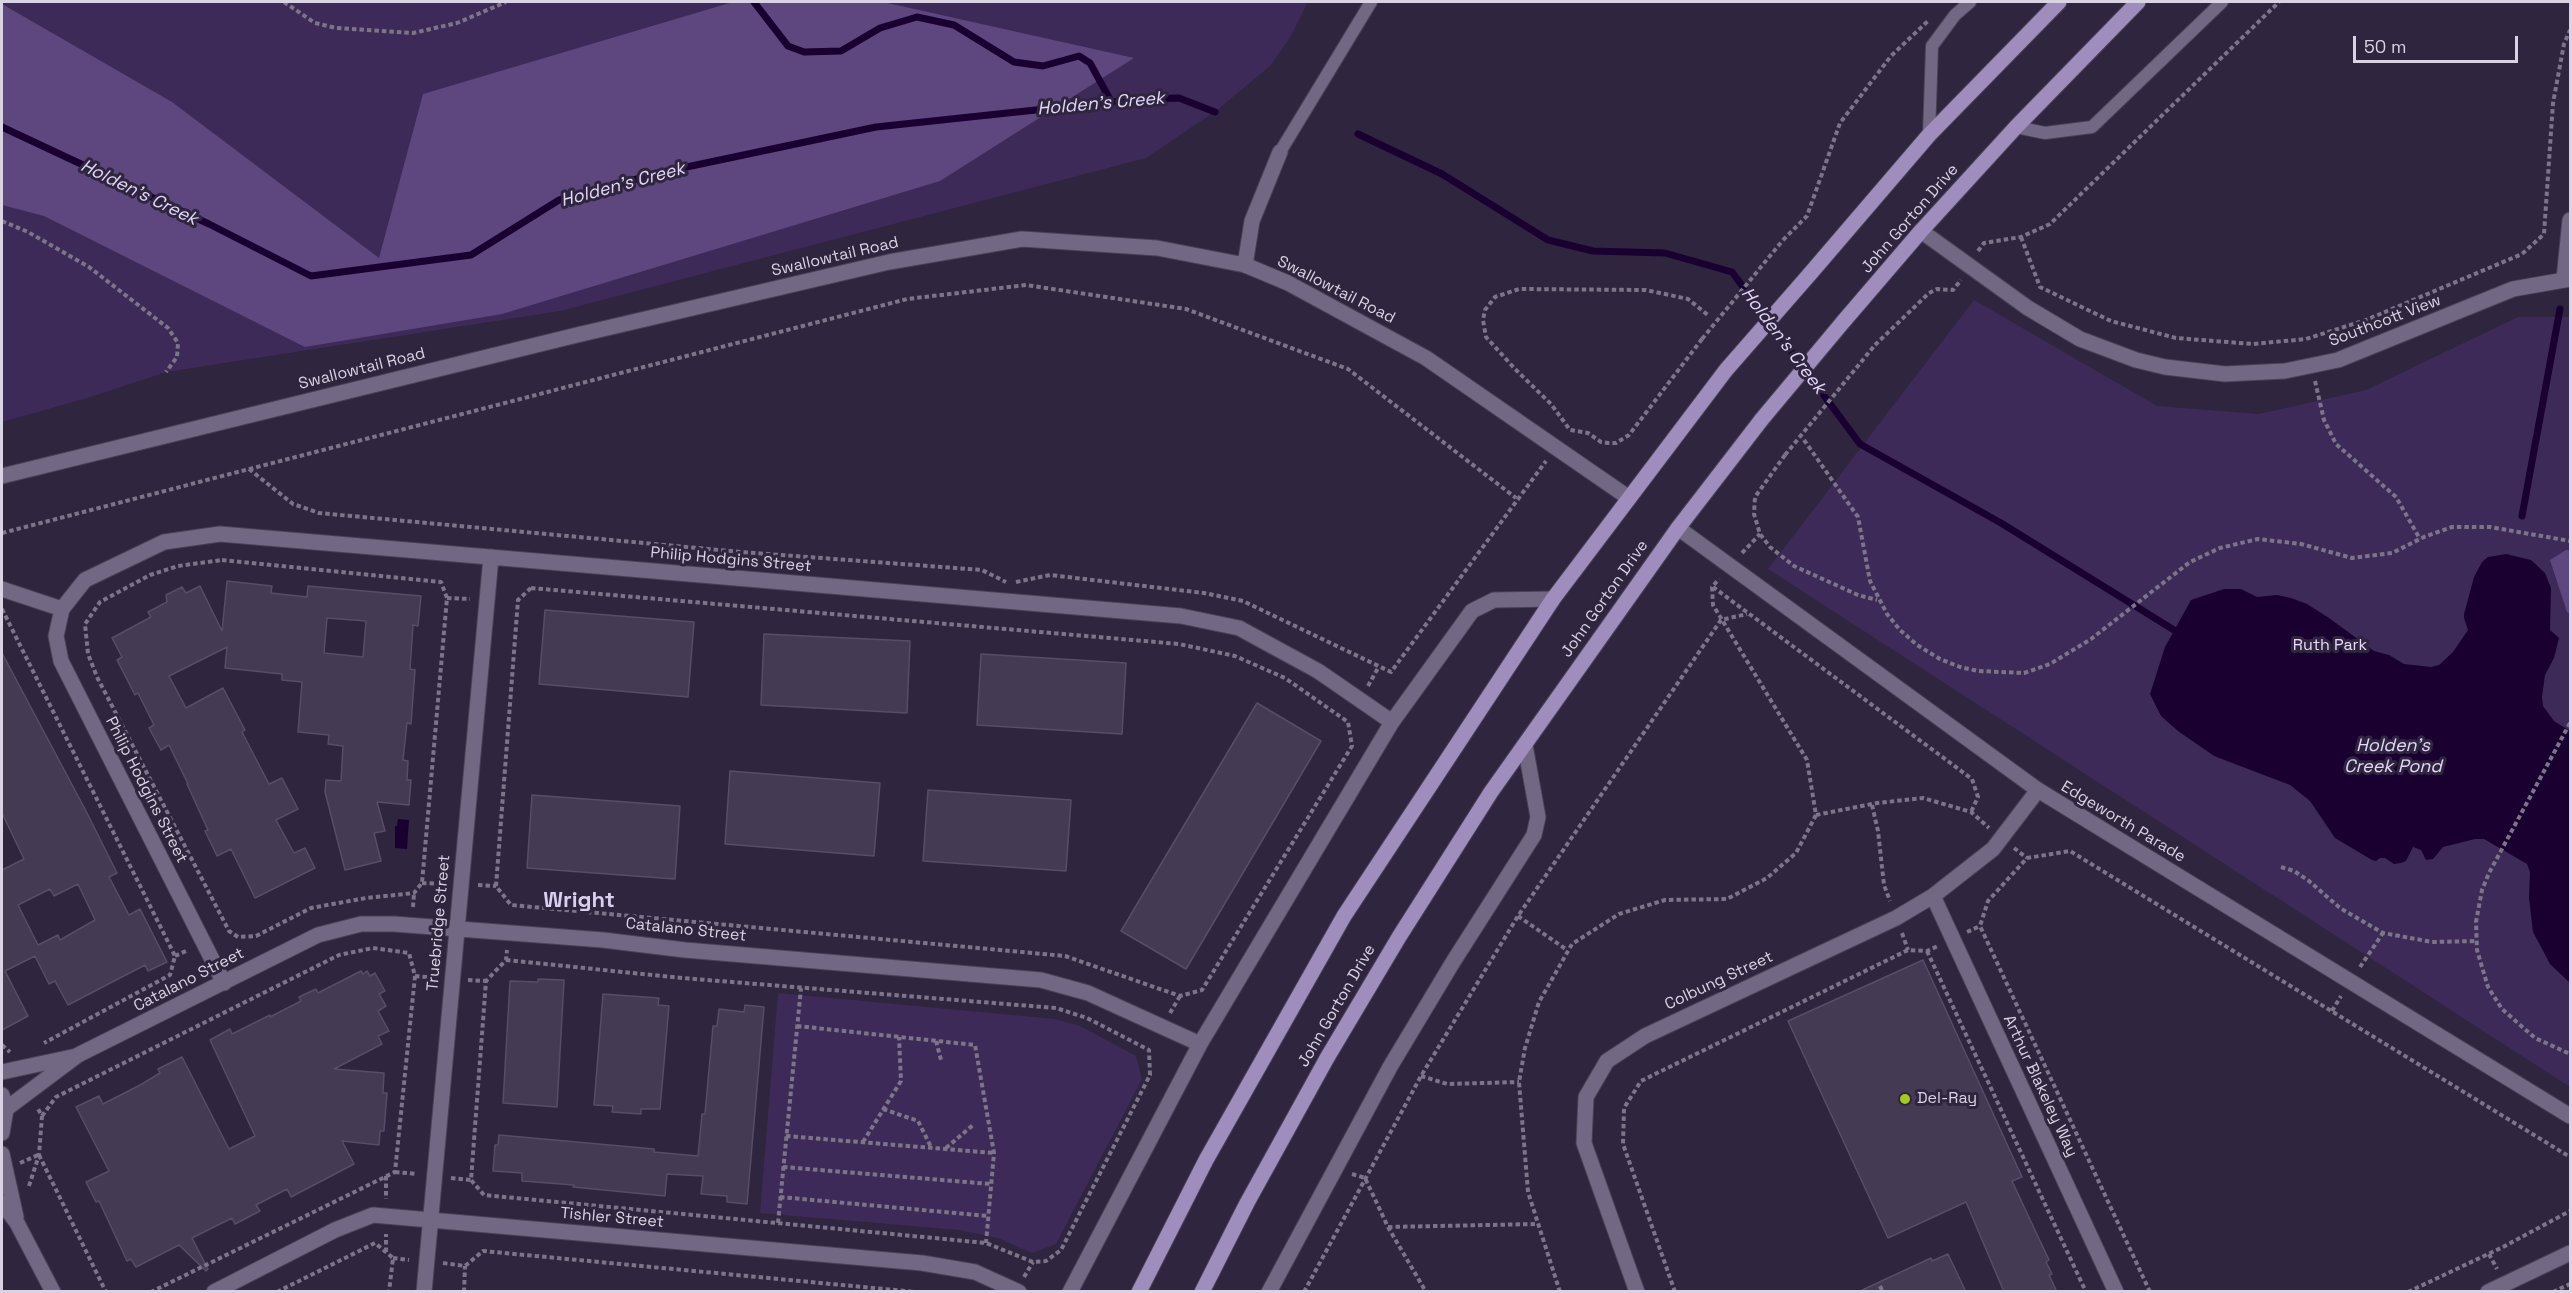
<!DOCTYPE html>
<style>
body{margin:0}
#map{position:relative;width:2572px;height:1293px;overflow:hidden;background:#2f253e;font-family:"Space Grotesk",sans-serif}
canvas{display:block}
.frame{position:absolute;inset:0;border:3px solid #d9d3e3;pointer-events:none}
.scale{position:absolute;left:2353px;top:36px;width:165px;height:27px;box-sizing:border-box;border:3px solid #d9d3e3;border-top:0;padding-left:8px;font-size:18px;line-height:21px;white-space:nowrap;color:#d9d3e3;-webkit-text-stroke:4px #2f253e;paint-order:stroke}
</style>
<div id="map">
<canvas width="2572" height="1293"></canvas>
<div class="frame"></div>
<div class="scale">50 m</div>
</div>
<script>
const g = document.querySelector('canvas').getContext('2d');
g.lineJoin = 'round';
function fill(path, color) { g.fillStyle = color; g.fill(path, 'evenodd'); }
const shape = rows => new Path2D(rows.map(r => 'M' + r).join(''));
function trace(path, color, width, dash) { g.strokeStyle = color; g.lineWidth = width; g.lineCap = dash ? 'butt' : 'round'; g.setLineDash(dash || []); g.stroke(path); }
function label(font, color, halo, rows, align = 'center') {
  g.font = font + ' "Space Grotesk",sans-serif'; g.lineWidth = 6; g.setLineDash([]); g.textBaseline = 'middle'; g.strokeStyle = halo; g.fillStyle = color; for (const [text, x, y, turn = 0] of rows) {
    g.save(); g.translate(x, y); g.rotate((+turn || 0) * Math.PI / 180); g.textAlign = isNaN(turn) ? turn : align; if (halo) g.strokeText(text, 0, 0); g.fillText(text, 0, 0); g.restore();
  }
}
const green = shape([
 [2,2,1308,2,1291,36,1270,66,1217,110,1146,158,560,311,166,372,87,398,2,422],
 [1974,300,2157,406,2259,414,2366,390,2518,317,2570,317,2570,1087,1768,569],
 [778,993,1055,1019,1080,1026,1136,1056,1142,1079,1056,1244,1032,1253,998,1238,959,1230,760,1213]
]);
const forest = shape([
 [733,2,883,2,1134,58,940,181,502,314,305,347,44,216,2,205,2,4,172,102,379,258,423,94],
 [2566,550,2570,550,2570,614,2567,612,2550,560]
]);
const water = shape([
 [2506,554,2531,560,2545,573,2551,588,2550,630,2559,638,2554,658,2545,675,2542,697,2543,706,2554,721,2570,731,2570,983,2550,964,2533,932,2529,898,2530,872,2527,864,2484,839,2475,839,2443,847,2433,859,2426,860,2421,850,2413,847,2406,861,2401,863,2394,864,2385,858,2380,858,2376,861,2372,860,2335,838,2310,801,2290,785,2214,756,2178,731,2161,716,2150,694,2165,647,2191,600,2224,589,2241,589,2257,597,2277,595,2291,598,2307,604,2329,618,2374,651,2389,655,2404,664,2431,667,2439,665,2453,652,2468,630,2464,618,2464,614,2474,577,2482,562,2488,557],
 [398,819,409,820,407,849,395,848,395,826,397,826]
]);
const stream = shape([
 [754,2,788,46,804,52,841,51,880,28,917,17,954,25,1014,62,1043,66,1079,56,1090,63,1112,103],
 [2,127,209,224,311,276,471,255,559,200,663,172,876,127,1139,99,1179,98,1215,112],
 [1358,134,1442,174,1548,240,1593,251,1665,253,1732,272,1860,444,2001,523,2174,630],
 [2522,516,2560,309]
]);
const building = shape([
 [227,581,272,586,271,593,307,597,308,586,421,596,418,626,413,625,410,669,415,670,411,724,407,723,403,760,408,761,407,780,411,780,409,805,377,802,385,831,374,833,381,861,345,870,325,792,326,780,341,781,343,746,328,744,329,735,298,732,302,682,282,680,282,674,225,668,227,647,169,676,186,708,223,688,245,730,242,732,269,784,282,778,298,809,276,820,294,853,305,848,315,868,255,898,231,849,217,856,205,831,208,830,187,784,188,784,169,745,161,750,149,728,154,725,138,693,135,695,117,660,122,657,112,638,151,617,148,612,167,602,166,595,182,587,186,593,200,586,222,631,227,581],
 [327,618,366,621,363,657,324,653,327,618],
 [545,610,694,622,688,697,539,684,545,610],
 [764,634,910,641,907,713,761,705,764,634],
 [2,653,86,811,117,873,109,877,129,915,140,909,167,962,148,971,145,965,68,1005,55,981,49,984,35,956,5,971,28,1016,2,1030,2,870,24,859,2,813,2,653],
 [78,884,95,920,60,940,58,935,38,945,18,905,50,889,54,896,78,884],
 [981,654,1126,663,1122,734,977,725,981,654],
 [1257,703,1321,741,1186,969,1121,931,1257,703],
 [730,771,880,783,874,856,725,844,730,771],
 [928,790,1071,800,1066,871,923,861,928,790],
 [532,795,680,806,675,879,527,868,532,795],
 [1923,960,2022,1177,2012,1181,2049,1260,2046,1262,2052,1274,2049,1275,2057,1292,2004,1292,1966,1202,1888,1238,1788,1021,1923,960],
 [361,971,363,974,367,971,370,976,375,973,385,991,379,994,386,1006,378,1011,389,1031,378,1036,382,1044,334,1069,384,1073,383,1093,387,1093,384,1131,380,1131,379,1145,342,1141,354,1164,291,1197,287,1189,256,1205,260,1211,235,1224,232,1218,192,1238,208,1269,206,1271,179,1245,136,1267,131,1259,127,1261,99,1201,96,1202,86,1182,109,1171,76,1107,99,1096,103,1104,142,1084,160,1073,158,1069,182,1057,229,1149,255,1136,210,1040,230,1029,232,1034,270,1015,270,1017,301,1001,299,997,316,989,318,993,361,971],
 [538,979,564,980,557,1107,503,1103,510,981,538,982,538,979],
 [603,994,659,998,658,1005,669,1006,660,1109,641,1109,641,1114,612,1112,613,1106,594,1105,603,994],
 [745,1005,764,1007,747,1204,727,1202,727,1196,701,1194,703,1176,667,1174,665,1196,573,1187,574,1185,522,1181,522,1173,493,1171,495,1145,498,1145,499,1135,654,1149,654,1152,698,1156,702,1114,705,1114,713,1026,717,1026,719,1009,744,1012,745,1005],
 [1948,1254,1966,1292,1858,1292,1931,1258,1932,1261,1948,1254]
]);
const path = shape([
 [284,2,315,23,336,28,413,33,457,23,506,2],
 [2,221,28,232,89,267,168,328,178,343,177,357,166,372],
 [2021,237,2040,287,2111,321,2176,338,2253,344,2306,339,2366,320,2522,254,2544,234,2553,103,2564,44,2570,30],
 [1783,240,1807,216,1840,123,1891,56,1929,20],
 [1978,251,1984,243,2021,237,2050,224,2279,2],
 [1702,339,1629,435,1616,443,1608,443,1601,442,1588,433,1570,430,1551,404,1515,369,1486,337,1483,320,1485,310,1495,297,1519,289,1646,290,1688,299,1709,316],
 [1875,345,1929,293,1937,289,1953,290,1961,280],
 [2315,381,2324,420,2336,444,2396,497,2420,539],
 [1804,440,1858,517,1870,581,1887,614,1900,630,1917,645,1940,659,1960,667,1978,671,2024,673,2050,664,2091,639,2190,562,2220,548,2258,539,2301,544,2352,558,2392,553,2424,537,2452,527,2490,527,2570,541],
 [1785,455,1755,497,1754,514,1760,534,1770,547,1794,566,1858,595,1877,600],
 [249,469,293,504,319,513,741,552,982,570,1006,582],
 [2,533,907,299,1026,285,1186,309,1348,369,1516,498],
 [1742,553,1760,534],
 [222,560,441,582,447,598,422,883,414,893,366,898,311,908,256,936,238,937,229,931,97,677,88,654,85,624,100,602,150,575,178,566,222,560],
 [1016,582,1050,575,1204,593,1243,601,1391,672,1546,461],
 [1713,587,1972,779,1978,797,1971,812],
 [531,588,1179,644,1235,656,1285,678,1348,722,1352,746,1202,990,1180,996,1065,956,511,905,496,886,518,600,531,588],
 [447,598,470,599],
 [2,609,175,956,170,975,44,1043],
 [1368,686,1378,668],
 [2570,723,2489,873,2482,890,2476,922,2477,950,2482,967,2488,987,2502,1009,2535,1038,2570,1054],
 [1872,805,1878,831,1884,885,1890,901],
 [1816,815,1877,803,1923,798,1971,812,1989,828],
 [2014,848,2027,858],
 [2281,867,2294,871,2309,881,2340,908,2383,933,2432,942,2477,941],
 [422,883,444,884],
 [478,885,496,886],
 [413,907,414,893],
 [1518,916,1567,950],
 [1967,932,1980,926],
 [1902,933,1908,950],
 [1927,951,2086,1292],
 [175,956,188,950],
 [506,960,682,978,1056,1008,1087,1018,1149,1050,1150,1075,1061,1250,1046,1261,1033,1262,986,1243,484,1195,471,1180,486,981,506,960,507,950],
 [2360,967,2383,933],
 [415,976,437,978],
 [468,980,486,981],
 [2332,1011,2341,996],
 [1170,1013,1180,996],
 [797,1026,975,1045,994,1153,986,1243],
 [936,1041,941,1060],
 [2,1045,10,1052],
 [1421,1076,1447,1084,1519,1082],
 [883,1109,918,1121,931,1147],
 [42,1116,56,1097,339,955,373,948,409,953,415,976,395,1172,151,1292],
 [786,1136,994,1153],
 [863,1142,901,1081,899,1037],
 [946,1148,973,1125],
 [39,1155,106,1292],
 [20,1163,38,1155],
 [783,1167,991,1184],
 [395,1172,417,1174],
 [1352,1174,1365,1178,1388,1227,1426,1292],
 [386,1176,386,1199],
 [451,1178,471,1180],
 [29,1186,39,1155,42,1116,37,1107],
 [780,1197,988,1216],
 [778,1223,801,988],
 [1388,1227,1537,1224],
 [386,1252,386,1234],
 [2489,1254,2497,1269],
 [393,1258,409,1260],
 [443,1263,465,1266,483,1251,916,1292],
 [1024,1277,1033,1262],
 [1880,1286,1883,1292],
 [2,1291,2,1292],
 [277,1292,375,1243,393,1258,389,1292],
 [464,1292,465,1266],
 [1304,1292,1421,1076,1518,916,1721,620,1747,614],
 [1560,1292,1528,1192,1519,1082,1525,1048,1539,1002,1572,944,1619,914,1665,900,1727,899,1767,878,1796,853,1816,815,1807,760,1713,605,1712,587,1719,579],
 [1675,1292,1623,1144,1624,1108,1641,1081,1908,950,1927,951,1938,946],
 [2150,1292,1980,926,1988,901,2027,858,2070,851,2570,1157],
 [2408,1292,2503,1247,2570,1211],
 [2553,1292,2570,1284]
]);
const service = shape([
 [2016,127,2045,133,2092,127,2222,2],
 [1929,135,1932,46,1955,15,1970,2],
 [1280,152,1371,2]
]);
const minor = shape([
 [1921,231,2028,308,2080,339,2136,360,2165,367,2225,374,2285,371,2338,360,2513,289,2570,279],
 [1245,265,1252,221,1280,152],
 [2564,279,2570,220],
 [2,589,62,609],
 [1933,896,2116,1292],
 [224,983,61,661,56,636,62,609,85,580,164,542,220,534,1181,616,1239,628,1318,671,1392,722],
 [2,1072,72,1057],
 [6,1109,78,1055,318,935,361,924,394,924,603,940,685,950,1041,980,1088,993,1200,1044],
 [214,1292,335,1230,373,1215,922,1263,975,1272,1019,1292],
 [424,1292,491,557],
 [1070,1292,1200,1044,1392,722,1472,611,1494,600,1553,599],
 [1269,1292,1390,1067,1453,962,1534,835,1538,817,1525,745],
 [1637,1292,1584,1143,1586,1097,1607,1061,1645,1036,1896,918,1933,896,1993,849,2038,790],
 [2488,1292,2570,1253]
]);
const tertiary = shape([
 [2,476,577,335,889,262,1022,239,1157,248,1245,265,1288,283,1426,358,1629,498],
 [1678,528,2038,790,2570,1116],
 [2,1095,6,1109,2,1133],
 [2,1154,16,1217],
 [2,1203,17,1223,53,1292]
]);
const primary = shape([
 [1809,275,1929,135,2059,2],
 [1843,322,1921,231,2016,127,2138,2],
 [1139,1292,1206,1160,1344,916,1553,599,1726,370],
 [1202,1292,1247,1203,1327,1058,1399,937,1491,792,1678,528,1762,419]
]);
const pathBridge = shape([
 [1702,339,1783,240],
 [1785,455,1875,345]
]);
const primaryBridge = shape([
 [1726,370,1809,275],
 [1762,419,1843,322]
]);
const markers = [
 [1905,1099,6,"#a4c824"]
];
const streetNames = [
 ["John Gorton Drive",1910,219,-49],
 ["Swallowtail Road",835,257,-13],
 ["Swallowtail Road",1336,290,27],
 ["Southcott View",2385,321,-21],
 ["Swallowtail Road",362,369,-14],
 ["Philip Hodgins Street",731,560,5],
 ["John Gorton Drive",1605,599,-55],
 ["Philip Hodgins Street",146,790,63],
 ["Edgeworth Parade",2123,822,31],
 ["Truebridge Street",439,923,-85],
 ["Catalano Street",686,930,6],
 ["Catalano Street",189,980,-27],
 ["Colbung Street",1719,981,-25],
 ["John Gorton Drive",1337,1006,-60],
 ["Arthur Blakeley Way",2040,1086,65],
 ["Tishler Street",612,1218,5]
];
const parkNames = [
 ["Ruth Park",2330,646]
];
const poiNames = [
 ["Del-Ray",1917,1099]
];
const waterNames = [
 ["Holden's Creek",1101,104,-5],
 ["Holden's Creek",623,185,-15],
 ["Holden's Creek",139,193,26],
 ["Holden's Creek",1783,341,53],
 ["Holden's",2393,746],
 ["Creek Pond",2393,767]
];
const districtNames = [
 ["Wright",579,901]
];
fill(green, '#3e2a58');
fill(forest, '#5e467f');
fill(water, '#190031');
trace(stream, '#190031', 7);
fill(building, '#443a54');
trace(building, '#584d69', 1.5);
trace(service, '#494156', 14);
trace(minor, '#494156', 17);
trace(tertiary, '#494156', 17);
trace(primary, '#494156', 17);
trace(path, '#7c7489', 4, [4.5, 3]);
trace(service, '#726884', 12);
trace(minor, '#726884', 15);
trace(tertiary, '#726884', 15);
trace(primary, '#9f8dbd', 15);
trace(primaryBridge, '#494156', 17, []);
trace(pathBridge, '#7c7489', 4, [4.5, 3]);
trace(primaryBridge, '#9f8dbd', 15);
for (const [x, y, r, color] of markers) { const dot = new Path2D(); dot.arc(x, y, r, 0, 2 * Math.PI); g.fillStyle = color; g.fill(dot); trace(dot, '#2f253e', 2); }
label('16px', '#d9d3e3', '#2f253e', streetNames);
label('16px', '#e8dbff', '#2f253e', parkNames);
label('16px', '#d9d3e3', '#2f253e', poiNames, 'left');
label('italic 18px', '#e3d6f9', '#2f253e', waterNames);
label('bold 22px', '#dbcfef', '#2f253e', districtNames);
</script>
